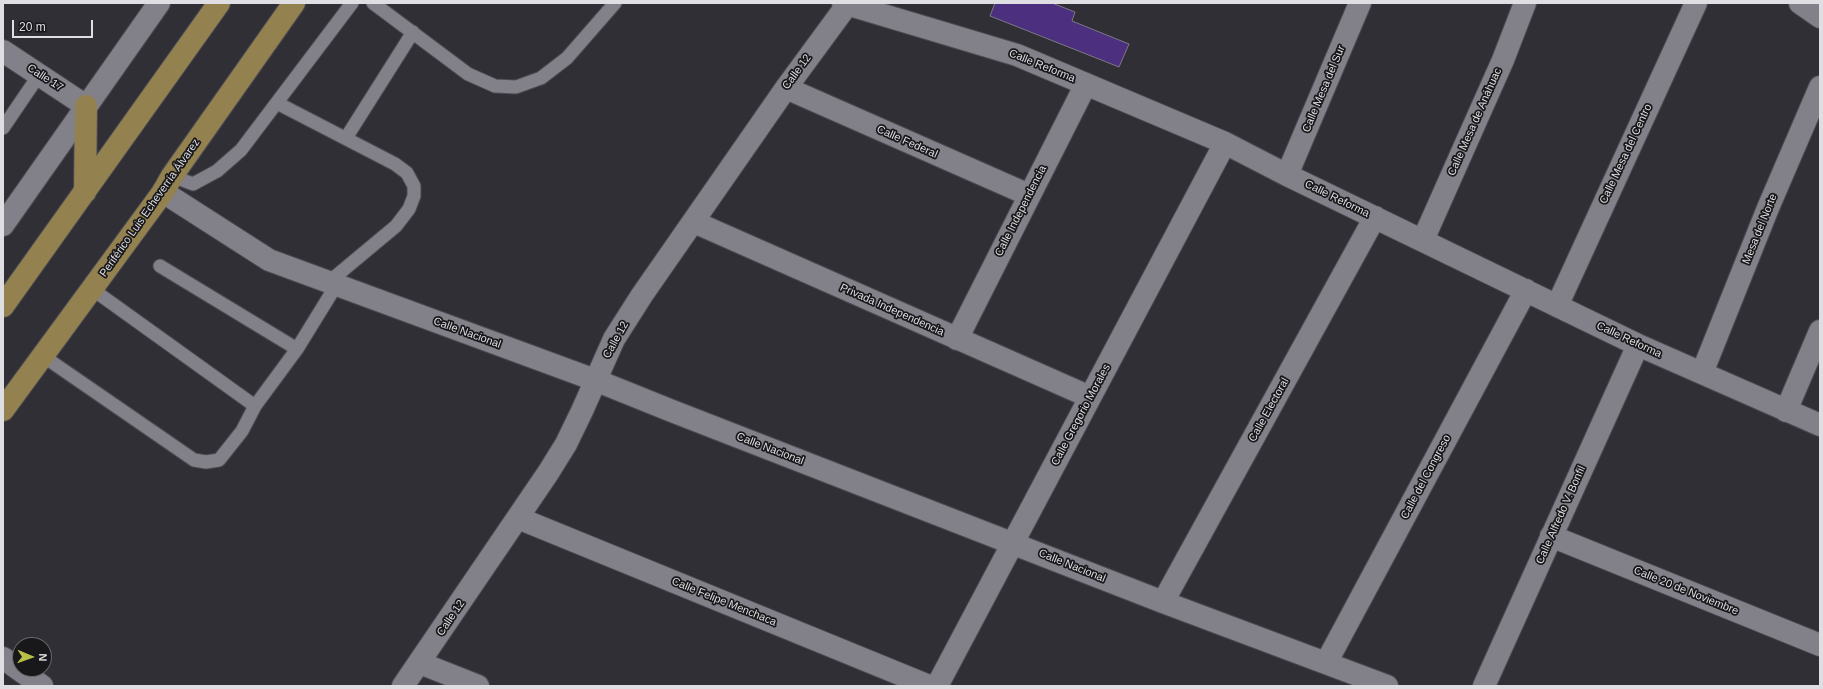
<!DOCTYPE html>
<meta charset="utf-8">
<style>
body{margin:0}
#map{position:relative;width:1823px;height:689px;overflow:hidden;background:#312f36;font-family:Helvetica,sans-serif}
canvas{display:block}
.frame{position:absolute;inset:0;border:4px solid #dfdee3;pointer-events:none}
.north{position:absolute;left:12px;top:637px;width:40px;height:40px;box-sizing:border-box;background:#18181b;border:1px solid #68676b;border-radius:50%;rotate:92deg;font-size:11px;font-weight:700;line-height:16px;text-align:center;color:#dfdee3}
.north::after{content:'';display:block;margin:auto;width:14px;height:18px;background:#b9c046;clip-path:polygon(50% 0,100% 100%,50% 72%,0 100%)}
.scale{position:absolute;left:12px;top:20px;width:81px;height:18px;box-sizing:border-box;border:2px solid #dfdee3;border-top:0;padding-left:5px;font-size:12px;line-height:14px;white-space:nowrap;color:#dfdee3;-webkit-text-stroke:3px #18181b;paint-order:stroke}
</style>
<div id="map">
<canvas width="1823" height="689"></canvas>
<div class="frame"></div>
<div class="north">N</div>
<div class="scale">20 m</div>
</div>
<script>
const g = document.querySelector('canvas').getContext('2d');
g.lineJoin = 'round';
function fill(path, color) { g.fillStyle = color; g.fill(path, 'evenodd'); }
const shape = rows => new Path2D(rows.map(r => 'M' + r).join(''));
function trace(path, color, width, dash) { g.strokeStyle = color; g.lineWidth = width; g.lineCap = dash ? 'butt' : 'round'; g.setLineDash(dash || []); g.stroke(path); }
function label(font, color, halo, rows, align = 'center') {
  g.font = font + ' Helvetica,sans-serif'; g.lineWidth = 3.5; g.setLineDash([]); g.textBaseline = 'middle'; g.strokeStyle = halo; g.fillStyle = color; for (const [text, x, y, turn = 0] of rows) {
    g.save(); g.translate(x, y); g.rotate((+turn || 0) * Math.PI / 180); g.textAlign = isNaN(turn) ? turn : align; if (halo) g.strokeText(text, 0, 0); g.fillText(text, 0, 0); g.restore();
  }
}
const building = shape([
 [995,3,1052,3,1075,12,1072,21,1129,44,1119,67,990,16,995,3]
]);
const lane = shape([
 [373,3,468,74,495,86,516,87,541,78,567,58,615,3],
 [277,103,395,164,407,173,414,186,414,196,409,209,396,226,330,281],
 [3,128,39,75],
 [346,138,413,32],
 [172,176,193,184,217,171,241,150,352,3],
 [160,266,297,349],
 [92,289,255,406],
 [43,356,194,460,206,462,219,460,242,431,255,406,297,349,337,284]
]);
const street = shape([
 [843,3,1017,55,1225,143,1287,175,1638,345,1820,425],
 [1800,3,1820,17],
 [3,51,86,106],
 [786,88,1029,195],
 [1287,175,1360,3],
 [163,192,269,260,595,380,672,411,1163,602,1387,686],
 [694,222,1090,397],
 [3,225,159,3],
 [1423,240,1503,60,1525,3],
 [1557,306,1696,3],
 [957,339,1086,84],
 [1702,373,1768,208,1820,87],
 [1786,411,1820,331],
 [518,518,929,686],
 [1551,536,1820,645],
 [1163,602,1375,217],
 [3,658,42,686],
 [420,663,478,686],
 [1326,663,1526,290],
 [403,686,548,473,566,444,582,411,614,339,642,295,786,88,847,5],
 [937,686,1225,143],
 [1484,686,1638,345]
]);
const primary = shape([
 [85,192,86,106],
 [3,306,219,3],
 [3,410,163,192,172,176,294,3]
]);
const streetNames = [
 ["Calle Reforma",1042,66,22],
 ["Calle 12",797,72,-54],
 ["Calle 17",45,78,33],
 ["Calle Mesa del Sur",1324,89,-67],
 ["Calle Mesa de Anáhuac",1475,122,-66],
 ["Calle Federal",907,142,24],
 ["Calle Mesa del Centro",1626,154,-65],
 ["Calle Reforma",1337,199,26],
 ["Periférico Luis Echeverría Álvarez",150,208,-55],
 ["Calle Independencia",1021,211,-63],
 ["Mesa del Norte",1760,229,-68],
 ["Privada Independencia",892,310,24],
 ["Calle Nacional",467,333,20],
 ["Calle 12",616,340,-61],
 ["Calle Reforma",1629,340,25],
 ["Calle Electoral",1269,410,-61],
 ["Calle Gregorio Morales",1081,415,-62],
 ["Calle Nacional",770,449,21],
 ["Calle del Congreso",1426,477,-62],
 ["Calle Alfredo V. Bonfil",1561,515,-66],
 ["Calle Nacional",1072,566,22],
 ["Calle 20 de Noviembre",1686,591,22],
 ["Calle Felipe Menchaca",724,602,22],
 ["Calle 12",451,618,-56]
];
fill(building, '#4c307f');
trace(building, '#7b7982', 1);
trace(lane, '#4c4b51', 15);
trace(street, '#4c4b51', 24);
trace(primary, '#4c4b51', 24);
trace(lane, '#828089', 13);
trace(street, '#828089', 22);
trace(primary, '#93814f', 22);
label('11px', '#dfdee3', '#18181b', streetNames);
</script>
